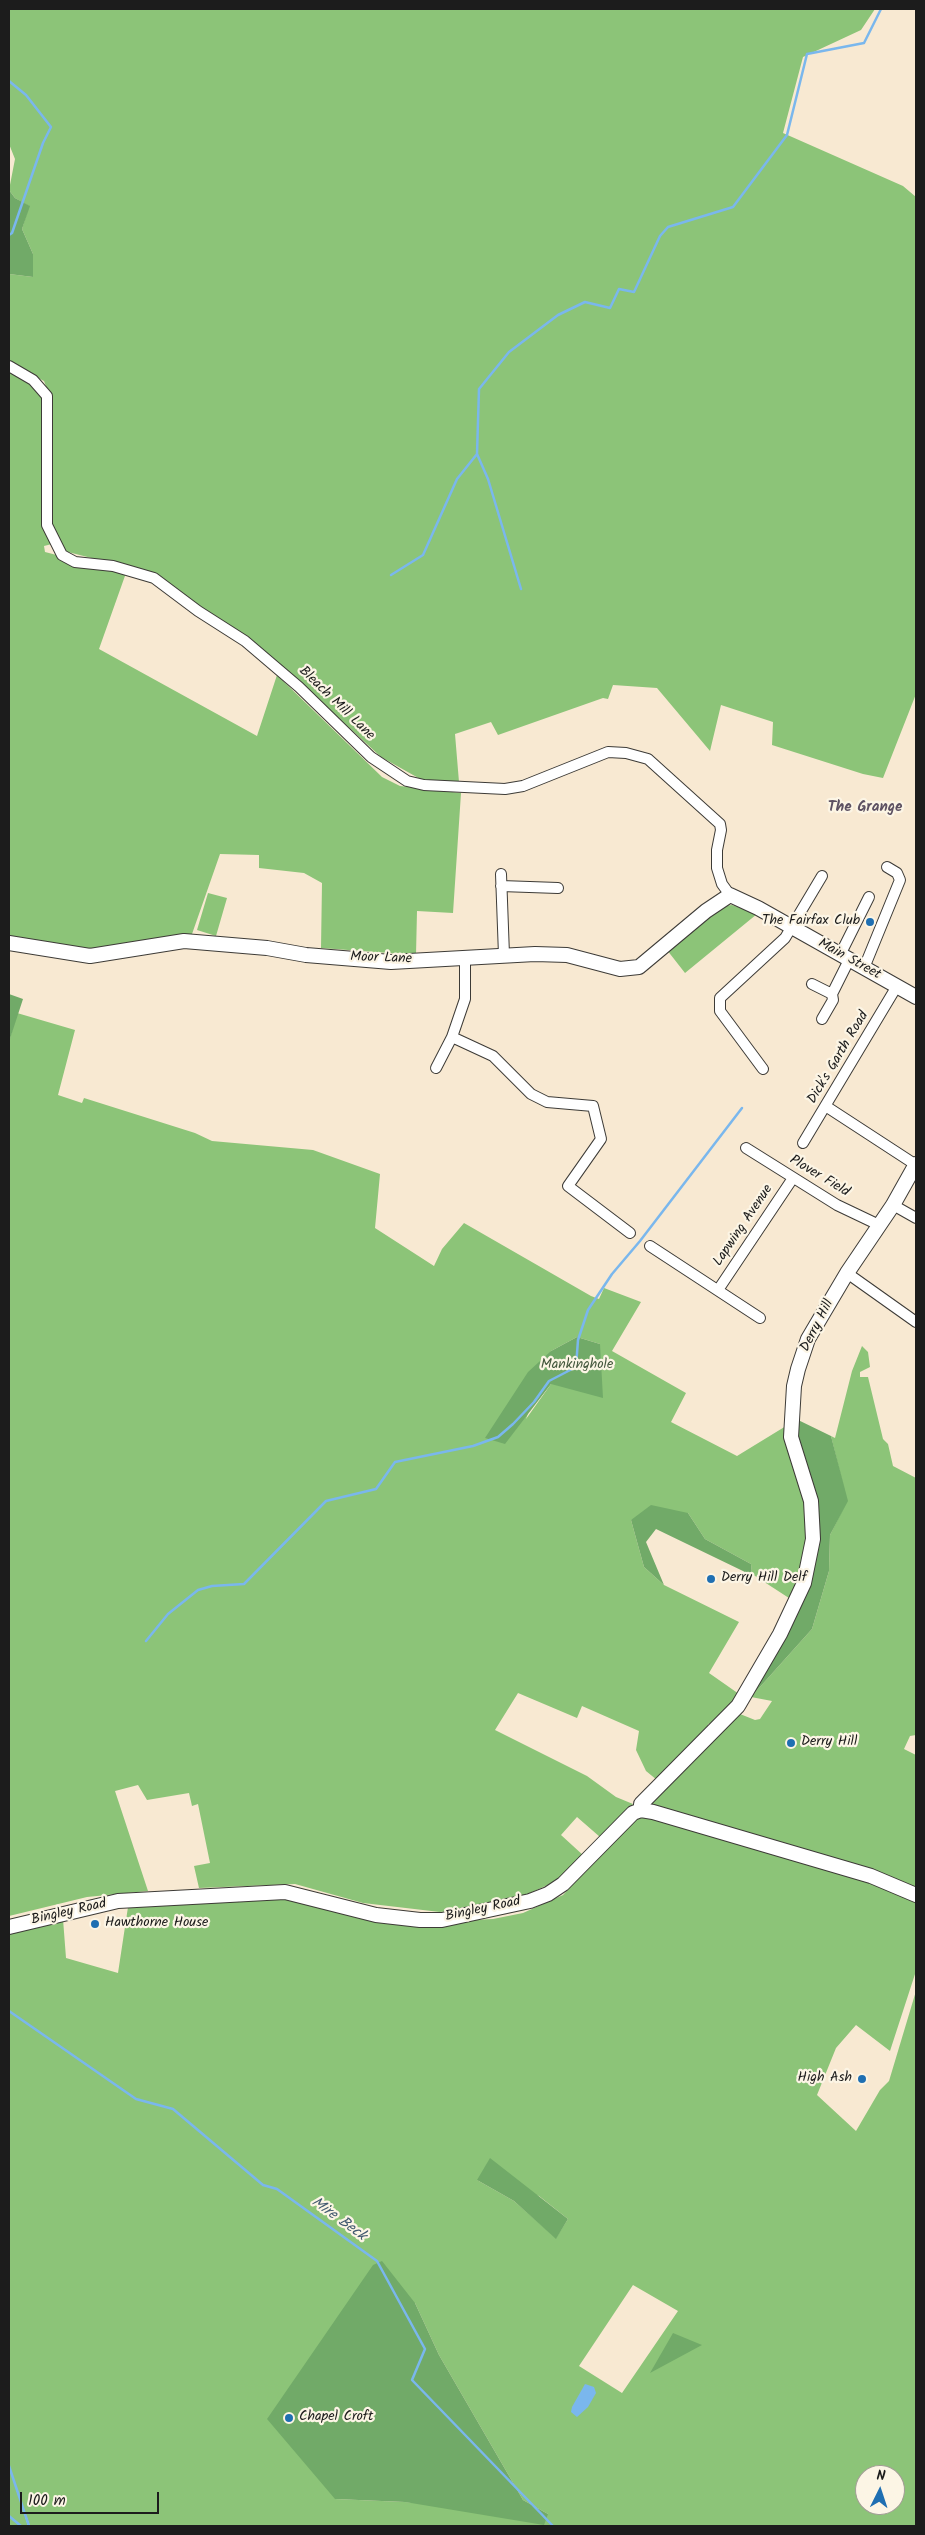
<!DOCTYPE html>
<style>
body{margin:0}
#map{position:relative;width:925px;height:2535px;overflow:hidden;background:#f8e9d2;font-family:Kalam,sans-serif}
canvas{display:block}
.frame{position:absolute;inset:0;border:10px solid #1c1c1c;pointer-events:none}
.north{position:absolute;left:855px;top:2465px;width:50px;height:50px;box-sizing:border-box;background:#fcf5e5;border:1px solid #a29e95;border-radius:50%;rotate:4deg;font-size:14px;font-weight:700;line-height:20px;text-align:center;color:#1c1c1c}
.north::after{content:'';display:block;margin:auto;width:18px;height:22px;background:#1f6fb2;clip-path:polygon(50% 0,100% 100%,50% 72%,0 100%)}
.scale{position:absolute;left:20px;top:2492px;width:139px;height:22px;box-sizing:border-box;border:2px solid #1c1c1c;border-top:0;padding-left:6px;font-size:15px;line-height:18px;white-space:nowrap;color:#1c1c1c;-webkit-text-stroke:4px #fcf5e5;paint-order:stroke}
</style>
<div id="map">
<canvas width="925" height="2535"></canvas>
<div class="frame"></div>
<div class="north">N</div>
<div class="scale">100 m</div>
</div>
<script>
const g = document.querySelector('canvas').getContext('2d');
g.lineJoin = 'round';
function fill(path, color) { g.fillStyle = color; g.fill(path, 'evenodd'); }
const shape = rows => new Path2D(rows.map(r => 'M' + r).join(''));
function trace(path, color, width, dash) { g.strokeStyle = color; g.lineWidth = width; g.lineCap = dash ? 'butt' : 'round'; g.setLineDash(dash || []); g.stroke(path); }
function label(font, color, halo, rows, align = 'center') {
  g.font = font + ' Kalam,sans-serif'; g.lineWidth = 4.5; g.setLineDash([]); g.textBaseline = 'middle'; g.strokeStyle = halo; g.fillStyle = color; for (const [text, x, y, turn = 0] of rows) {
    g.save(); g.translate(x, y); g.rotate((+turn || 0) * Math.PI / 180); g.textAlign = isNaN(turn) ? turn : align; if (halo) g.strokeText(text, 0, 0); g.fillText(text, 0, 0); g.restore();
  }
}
const green = shape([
 [9,9,875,9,861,30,803,57,783,133,903,186,916,197,916,694,883,778,863,774,772,745,773,722,721,705,710,751,657,688,613,685,608,699,603,698,498,735,491,722,455,734,459,782,422,780,381,757,307,689,158,575,64,551,50,521,53,427,50,397,44,381,9,363,9,274,33,277,33,254,22,229,29,206,15,198,9,190,15,159,9,144],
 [9,371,33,383,44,398,42,519,52,544,44,546,45,552,126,573,99,649,257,736,277,675,382,777,400,786,461,793,453,913,417,911,416,955,321,948,322,883,304,873,259,868,259,855,220,854,192,934,84,954,9,938],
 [208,893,227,898,216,936,197,930],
 [732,905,757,914,685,973,667,950,723,906],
 [17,1013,75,1030,58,1095,82,1103,84,1098,195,1133,212,1141,313,1150,380,1174,375,1228,434,1266,442,1249,464,1223,591,1296,599,1299,604,1288,641,1302,612,1351,686,1393,671,1422,737,1456,786,1426,811,1501,809,1542,792,1600,752,1574,751,1564,705,1539,688,1513,631,1520,644,1567,664,1585,739,1622,709,1673,739,1694,714,1723,708,1724,708,1730,657,1780,646,1771,636,1750,639,1731,582,1706,577,1718,518,1693,495,1730,587,1776,616,1797,633,1804,600,1837,577,1817,561,1835,584,1856,561,1879,521,1897,487,1906,440,1912,363,1903,295,1884,199,1888,194,1866,210,1863,198,1804,192,1806,189,1793,147,1800,138,1785,115,1791,148,1891,87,1897,9,1916,9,1042],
 [577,1337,600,1344,551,1384,526,1419,551,1351],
 [862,1346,868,1352,870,1367,860,1372,860,1377,868,1377,883,1439,888,1444,893,1466,916,1478,916,1735,910,1736,904,1749,916,1755,916,1888,648,1803,735,1712,755,1720,760,1719,772,1701,751,1697,812,1629,829,1571,830,1535,847,1501,831,1436,835,1438,852,1371],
 [647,1814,916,1897,916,1971,890,2051,856,2025,836,2048,817,2095,856,2131,880,2090,889,2081,916,1991,916,2526,30,2526,17,2491,28,2526,9,2526,9,1934,63,1919,66,1958,118,1973,128,1907,281,1899,305,1903,361,1919,418,1923,493,1919,523,1913,563,1895,631,1822,640,1816],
 [477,2180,539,2196,568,2219,556,2238,514,2201],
 [633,2285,678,2311,622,2393,579,2366],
 [415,2303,439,2355,523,2500,548,2514,405,2502,335,2499],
 [865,2475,895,2475,895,2505,865,2505]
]);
const forest = shape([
 [9,190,15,198,30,206,22,229,33,254,33,277,9,274],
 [9,994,23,999,9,1042],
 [577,1337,600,1344,603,1398,551,1384,505,1444,485,1438,528,1372,551,1351],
 [794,1418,831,1436,848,1501,830,1535,829,1571,812,1629,751,1697,814,1558,800,1446],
 [651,1505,688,1513,705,1539,751,1564,752,1574,745,1572,656,1529,646,1542,664,1585,644,1567,631,1520],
 [490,2158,568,2219,556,2239,514,2201,477,2180],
 [382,2261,415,2303,439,2355,523,2500,548,2514,544,2525,405,2502,335,2499,267,2419,373,2265],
 [673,2333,702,2345,650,2373]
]);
const water = shape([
 [585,2384,594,2387,596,2393,588,2407,577,2417,571,2412,572,2407]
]);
const stream = shape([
 [9,81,26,95,51,127,43,143,12,233,9,235],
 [391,575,423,555,457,479,477,454],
 [521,589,488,479,477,454,479,389,509,352,558,315,585,302,610,308,619,289,634,292,660,236,668,227,733,207,787,135,807,54,864,43,881,9],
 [146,1641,168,1614,198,1590,212,1586,244,1584,326,1501,376,1489,395,1462,473,1446,498,1437,513,1424,534,1402,549,1381,576,1367,578,1340,588,1310,612,1274,640,1241,742,1108],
 [9,2011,136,2099,173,2109,263,2185,277,2189,377,2261,425,2349,412,2380,553,2526],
 [9,2466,29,2526],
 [9,2516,21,2526]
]);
const street = shape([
 [9,366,33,380,47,396,47,525,62,555,75,562,113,566,154,578,198,611,245,641,299,687,371,757,407,781,424,785,505,789,523,786,608,752,626,753,648,759,720,824,721,830,717,850,717,868,722,884,730,895],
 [501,874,504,955],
 [501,886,558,888],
 [840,955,869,897],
 [465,958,465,999,452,1037,493,1056,531,1094,547,1102,593,1106,601,1139,568,1186,630,1233],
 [864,968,900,880,897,873,887,867],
 [812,984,832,994],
 [822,1019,833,1000,832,994,849,960],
 [436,1068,452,1037],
 [763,1069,720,1011,720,998,785,938,822,876],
 [827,1107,916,1165],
 [803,1143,897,986],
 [746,1148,837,1205,879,1225],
 [893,1205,916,1218],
 [650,1246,760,1318],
 [847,1273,916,1322],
 [718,1290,793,1178]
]);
const secondary = shape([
 [9,943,90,956,184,941,267,948,306,955,391,962,535,954,567,955,620,969,639,967,706,911,730,895,758,908,916,997],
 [641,1810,641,1804,738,1706,780,1634,804,1583,813,1539,811,1501,791,1437,794,1386,798,1369,808,1339,818,1322,847,1273,893,1205,916,1164],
 [9,1927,118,1901,285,1892,376,1915,420,1920,442,1920,530,1901,548,1894,563,1884,633,1813,641,1810,653,1812,871,1876,916,1895]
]);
const markers = [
 [870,922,5,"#1f6fb2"],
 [711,1579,5,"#1f6fb2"],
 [791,1743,5,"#1f6fb2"],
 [95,1924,5,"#1f6fb2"],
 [862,2079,5,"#1f6fb2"],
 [289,2418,5,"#1f6fb2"]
];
const streetNames = [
 ["Bleach Mill Lane",336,704,44],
 ["Moor Lane",381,959,2],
 ["Main Street",849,960,29],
 ["Dick's Garth Road",839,1058,-59],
 ["Plover Field",819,1177,31],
 ["Lapwing Avenue",744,1226,-56],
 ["Derry Hill",818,1326,-63],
 ["Bingley Road",483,1910,-12],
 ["Bingley Road",69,1913,-13]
];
const poiNames = [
 ["The Fairfax Club",860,922,"right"],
 ["Derry Hill Delf",721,1579],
 ["Derry Hill",801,1743],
 ["Hawthorne House",105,1924],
 ["High Ash",852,2079,"right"],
 ["Chapel Croft",299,2418]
];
const parkNames = [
 ["Mankinghole",577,1366]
];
const neighbourhoodNames = [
 ["The Grange",865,808]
];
const waterNames = [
 ["Mire Beck",338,2220,36]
];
fill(green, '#8cc478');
fill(forest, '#71aa68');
fill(water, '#7ab7ed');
trace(stream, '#7ab7ed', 2.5);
trace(street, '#3d3b37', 12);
trace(secondary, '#3d3b37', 16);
trace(street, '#fff', 10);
trace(secondary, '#fff', 14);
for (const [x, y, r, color] of markers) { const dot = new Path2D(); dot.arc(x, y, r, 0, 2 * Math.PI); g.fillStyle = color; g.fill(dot); trace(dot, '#fcf5e5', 2); }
label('14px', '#1c1c1c', '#fcf5e5', streetNames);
label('14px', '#1c1c1c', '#fcf5e5', poiNames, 'left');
label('14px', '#43573c', '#fcf5e5', parkNames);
label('bold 15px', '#5d5162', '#fcf5e5', neighbourhoodNames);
label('italic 15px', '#425a70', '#fcf5e5', waterNames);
</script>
